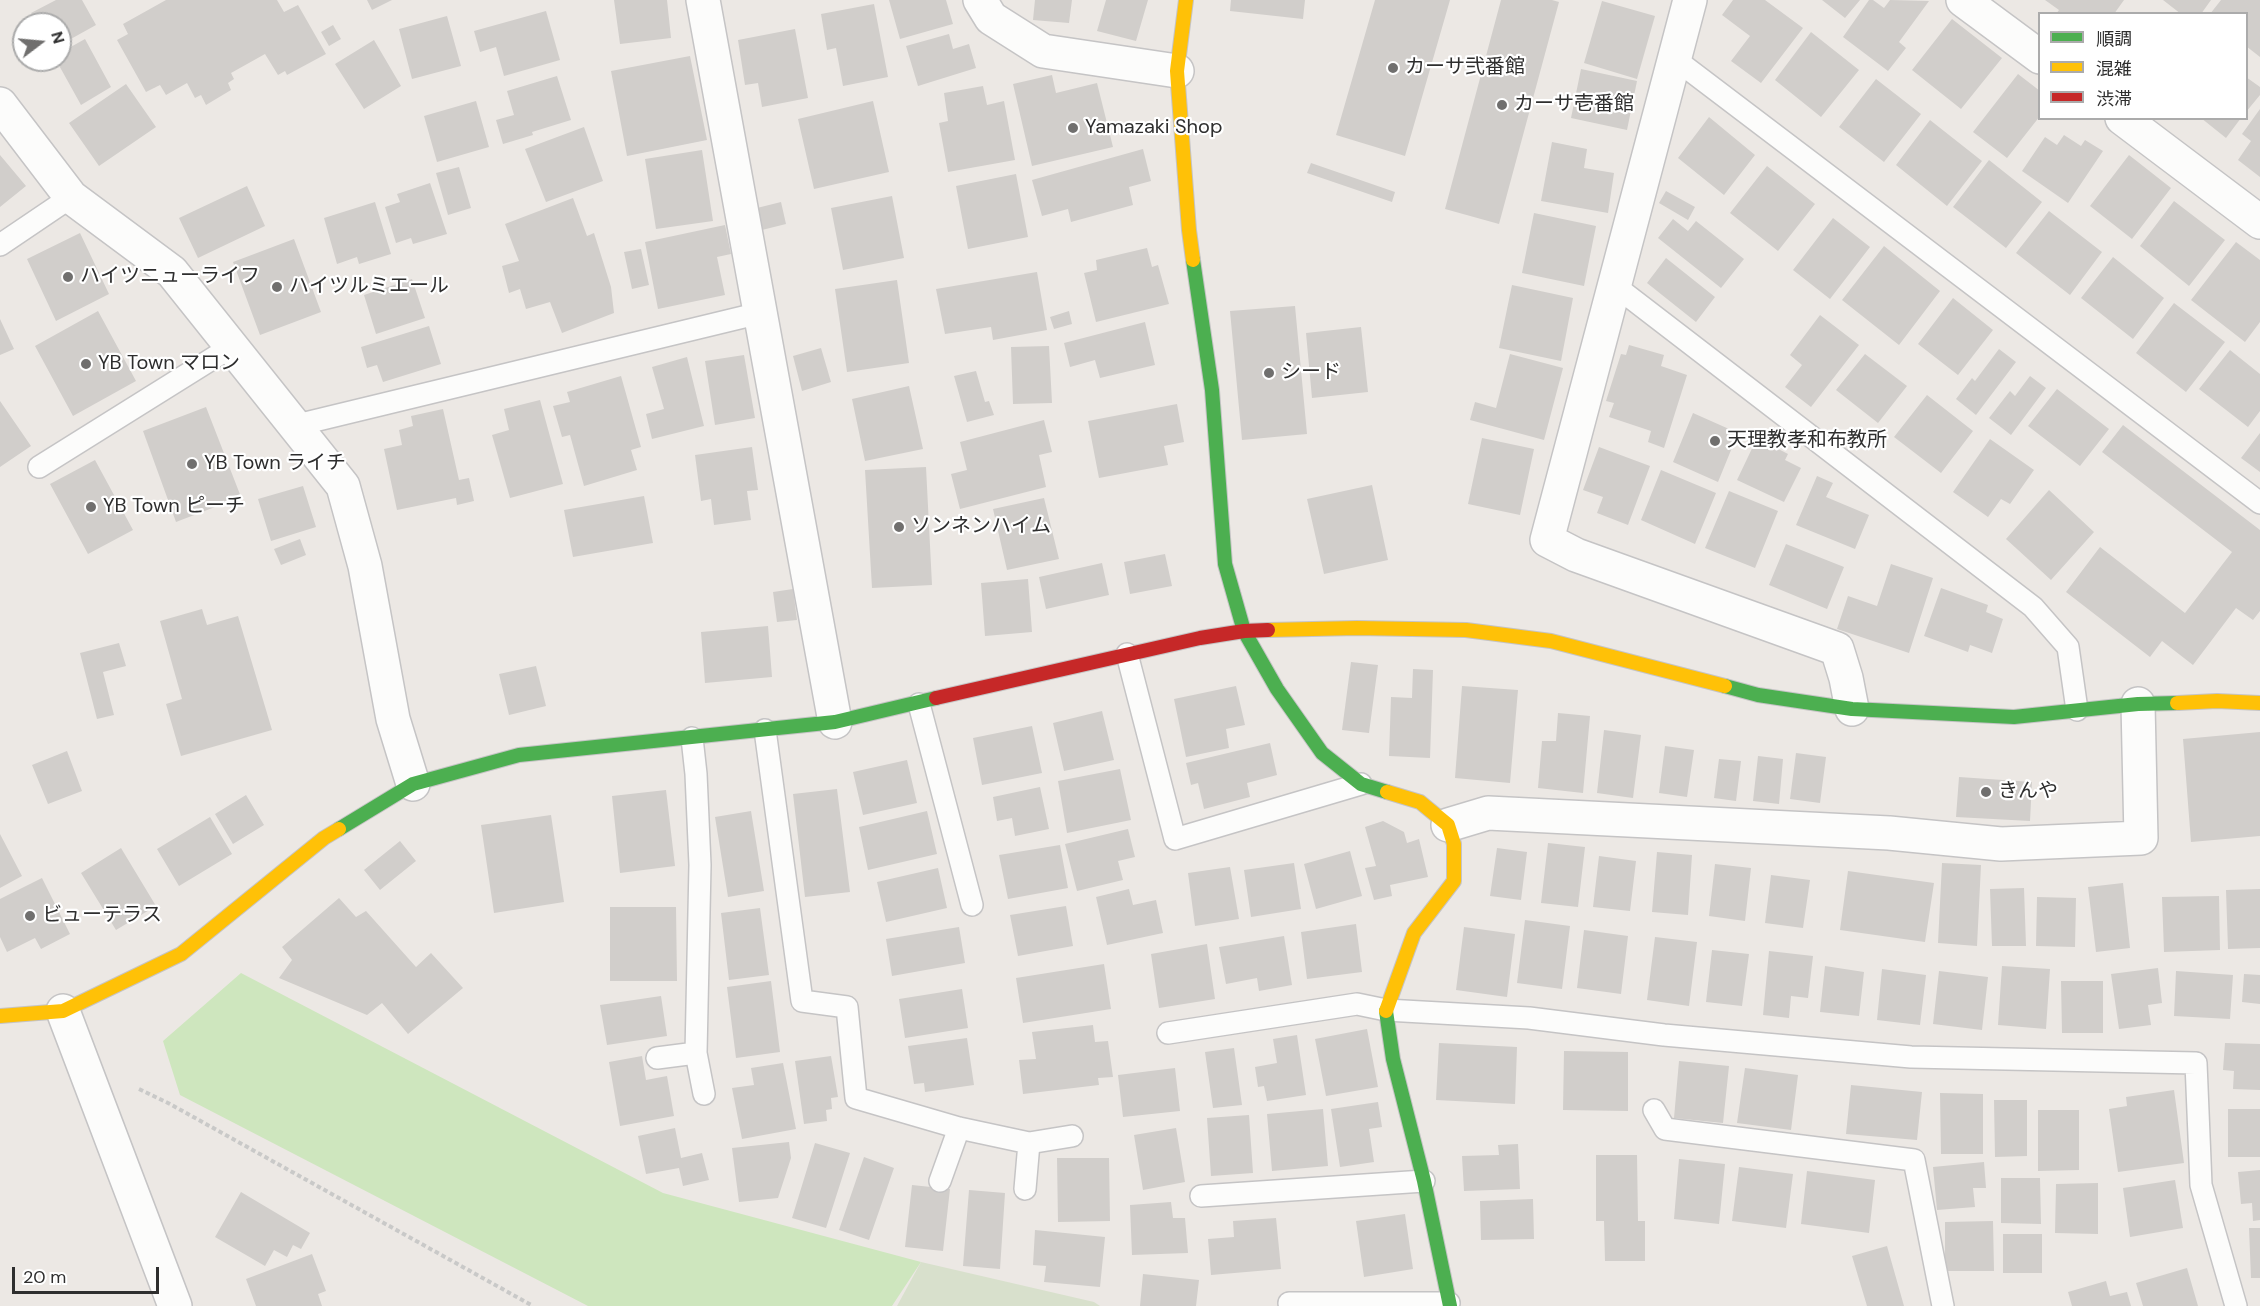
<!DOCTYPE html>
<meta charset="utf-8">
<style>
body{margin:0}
#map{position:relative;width:2260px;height:1306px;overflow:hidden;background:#ece8e4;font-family:"DM Sans","Noto Sans JP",sans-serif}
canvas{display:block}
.legend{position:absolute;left:2038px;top:12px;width:210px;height:108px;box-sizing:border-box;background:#fff;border:2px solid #ababab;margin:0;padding:8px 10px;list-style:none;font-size:18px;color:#2e2e2e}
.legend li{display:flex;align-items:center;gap:12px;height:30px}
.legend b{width:30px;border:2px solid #ababab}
.north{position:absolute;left:12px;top:12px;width:60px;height:60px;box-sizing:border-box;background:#fff;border:2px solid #ababab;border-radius:50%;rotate:74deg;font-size:16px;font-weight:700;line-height:24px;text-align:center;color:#2e2e2e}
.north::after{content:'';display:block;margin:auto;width:21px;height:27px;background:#706f6e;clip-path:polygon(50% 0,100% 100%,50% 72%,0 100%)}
.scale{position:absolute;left:12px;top:1267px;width:147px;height:27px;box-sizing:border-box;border:3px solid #2e2e2e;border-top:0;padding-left:8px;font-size:18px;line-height:21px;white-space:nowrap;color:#2e2e2e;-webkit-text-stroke:4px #fff;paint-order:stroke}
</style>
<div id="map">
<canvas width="2260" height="1306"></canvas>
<ul class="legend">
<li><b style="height:8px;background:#4caf50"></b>順調</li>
<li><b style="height:8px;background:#ffc107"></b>混雑</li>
<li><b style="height:8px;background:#c62828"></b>渋滞</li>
</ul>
<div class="north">N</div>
<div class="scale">20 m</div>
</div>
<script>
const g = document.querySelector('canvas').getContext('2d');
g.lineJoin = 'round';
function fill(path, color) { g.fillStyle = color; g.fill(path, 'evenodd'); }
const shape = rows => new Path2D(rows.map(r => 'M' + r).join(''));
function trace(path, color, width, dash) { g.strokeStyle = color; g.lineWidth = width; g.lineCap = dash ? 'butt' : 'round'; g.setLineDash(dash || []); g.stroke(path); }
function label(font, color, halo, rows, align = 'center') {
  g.font = font + ' "DM Sans","Noto Sans JP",sans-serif'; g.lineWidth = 4.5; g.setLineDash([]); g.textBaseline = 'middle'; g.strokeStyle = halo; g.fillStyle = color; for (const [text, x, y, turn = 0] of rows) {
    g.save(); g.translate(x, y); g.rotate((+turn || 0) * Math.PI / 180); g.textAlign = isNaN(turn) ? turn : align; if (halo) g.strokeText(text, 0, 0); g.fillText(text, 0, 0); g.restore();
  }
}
const green = shape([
 [241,973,663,1193,921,1262,892,1306,588,1306,180,1095,163,1041]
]);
const cemetery = shape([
 [921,1262,1094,1302,1100,1306,897,1306]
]);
const building = shape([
 [56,0,82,0,96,25,60,45,60,24,37,24,31,13],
 [166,0,277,0,284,12,298,5,326,54,287,75,285,71,278,75,265,54,231,73,234,79,228,83,231,90,206,105,201,95,195,98,187,83,166,95,160,85,146,92,117,40,128,34,123,24],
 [367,0,392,0,372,10],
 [614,0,667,0,671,38,620,44],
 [889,0,946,0,953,24,900,39],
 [1035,0,1072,0,1069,23,1033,20],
 [1106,0,1148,0,1136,41,1097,31],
 [1231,0,1305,0,1303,19,1230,11],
 [1375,0,1450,0,1405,156,1336,135],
 [1501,0,1552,0,1559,2,1499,224,1445,209],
 [1733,0,1765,0,1803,28,1761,83,1731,61,1750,36,1722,15],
 [1822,0,1860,0,1845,18],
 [1869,0,1873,0,1884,8,1890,0,1929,1,1899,42,1906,48,1888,71,1843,37],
 [2045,0,2124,0,2114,14,2056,14,2059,10],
 [2163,0,2211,0,2201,14,2181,14],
 [2221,0,2260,0,2260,57,2246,46,2246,14,2210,14],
 [1602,1,1655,16,1637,79,1584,63],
 [874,4,888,77,843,86,836,48,827,50,821,14],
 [546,11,560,60,504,76,496,47,480,52,474,31],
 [447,16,461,66,412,79,399,29],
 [1952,19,2002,58,1961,109,1912,70],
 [333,25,341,39,329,46,321,32],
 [795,29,808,98,762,107,758,83,745,85,738,40],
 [1811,32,1859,70,1821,117,1775,80],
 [949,34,953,49,969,44,976,68,918,86,906,46],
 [85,39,111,87,81,105,56,60,60,60,60,53],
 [374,40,401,86,364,109,335,64],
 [690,56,707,140,627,156,611,71],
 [1581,69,1637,81,1627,130,1571,118],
 [2018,74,2040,91,2040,116,2007,158,1973,132],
 [1052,75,1056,93,1097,83,1113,147,1032,166,1013,84],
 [557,76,571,120,532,132,533,135,503,144,496,120,514,115,507,91],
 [2246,77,2260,87,2260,95,2246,112],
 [1876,79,1921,114,1884,162,1839,127],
 [126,84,156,127,99,166,69,123],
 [983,86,987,105,1004,101,1015,160,948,172,939,123,948,121,944,93],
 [476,101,489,147,437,162,424,116],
 [873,101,889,172,814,189,798,119],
 [2260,109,2260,177,2238,160,2251,141,2242,134],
 [1709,117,1755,155,1724,195,1678,158],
 [2201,118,2241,118,2226,138],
 [1930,120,1982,161,1947,206,1896,165],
 [584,127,603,181,546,202,525,149],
 [2064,135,2081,146,2085,140,2103,151,2068,203,2022,171,2045,137,2057,145],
 [1552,142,1587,149,1584,168,1614,173,1608,213,1541,201],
 [1143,149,1151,181,1129,187,1133,205,1071,222,1068,209,1042,216,1032,180],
 [702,150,713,221,656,229,645,159],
 [0,155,26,186,0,207],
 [2129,155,2171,188,2132,239,2090,206],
 [1989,160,2042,202,2006,248,1953,207],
 [1311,163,1395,192,1392,202,1307,173],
 [1767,166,1815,204,1778,251,1730,213],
 [459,167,471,208,448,215,436,173],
 [1016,174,1028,237,968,249,956,186],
 [430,183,447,234,413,244,411,238,396,243,385,207,400,202,397,194],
 [247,186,265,226,198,258,179,218],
 [1666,191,1695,207,1688,220,1659,203],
 [892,196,904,258,843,270,831,208],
 [573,198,587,236,594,233,611,287,614,313,562,333,550,302,526,309,520,289,509,293,502,266,519,261,505,224],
 [2174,201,2225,240,2189,286,2140,246],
 [375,202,391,254,359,264,357,257,337,264,324,218],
 [781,202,786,224,762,230,757,208],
 [2049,211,2102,252,2070,295,2016,253],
 [1534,213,1596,226,1584,286,1522,273],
 [1833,218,1870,247,1830,299,1793,270],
 [1673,219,1688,231,1696,221,1744,259,1721,288,1658,238],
 [725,225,731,254,717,257,725,295,658,309,645,242],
 [80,233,109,294,56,321,27,259],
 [294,239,321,312,260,335,233,262],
 [2236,242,2260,260,2260,322,2245,342,2191,300],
 [1884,246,1940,291,1899,345,1842,300],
 [1147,248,1152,267,1158,265,1169,304,1096,322,1084,273,1097,270,1096,260],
 [641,249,649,285,632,289,624,252],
 [2113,257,2164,298,2133,339,2081,298],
 [1666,258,1715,297,1696,322,1647,283],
 [1037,272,1047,330,993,340,991,327,945,334,936,289],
 [412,279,425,318,376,334,364,295],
 [897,280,909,363,847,372,835,289],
 [1512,285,1573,298,1561,361,1499,348],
 [1953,298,1993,330,1958,375,1918,344],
 [2174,303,2225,342,2186,392,2136,353],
 [1295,306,1307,434,1242,440,1230,311],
 [98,311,136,381,73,416,35,346],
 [1069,311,1072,324,1054,329,1050,317],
 [1820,315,1859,345,1811,407,1785,387,1802,365,1790,355],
 [0,319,14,349,0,355],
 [1145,322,1155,365,1100,378,1095,360,1070,367,1064,343],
 [429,326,441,364,383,382,377,365,367,368,361,347],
 [1361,327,1368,392,1312,398,1306,333],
 [1629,345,1664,355,1661,366,1687,375,1664,448,1648,442,1651,431,1609,417,1614,403,1606,401,1621,354,1626,355],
 [1049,346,1052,403,1013,404,1011,347],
 [821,348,831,382,802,391,793,356],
 [1999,349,2016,362,1976,415,1956,399,1972,378,1975,381],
 [2230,350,2260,374,2260,411,2248,427,2199,389],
 [1510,354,1563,368,1544,440,1470,420,1475,402,1496,408],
 [1865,354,1907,386,1878,423,1836,390],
 [744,355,755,418,715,425,705,361],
 [687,357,704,426,652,439,646,414,664,409,652,367],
 [976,371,985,402,989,401,994,415,967,422,954,376],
 [621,376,641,447,631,450,637,470,584,486,570,435,562,437,553,406,570,402,567,392],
 [2030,376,2046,388,2011,435,1989,418,2010,391,2015,396],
 [909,386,923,449,865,461,852,399],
 [2057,389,2109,429,2080,466,2028,426],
 [1927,395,1973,431,1941,473,1894,437],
 [540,400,563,484,510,498,492,435,509,430,504,409],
 [0,401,31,446,0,467],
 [1177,404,1184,442,1164,446,1168,465,1099,478,1088,421],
 [206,407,241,497,176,522,143,431],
 [443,409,459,480,469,478,474,501,457,505,456,498,397,510,384,449,402,445,399,430,413,426,411,416],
 [1693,413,1738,433,1718,482,1673,462],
 [1044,420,1052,452,1039,455,1046,487,960,509,951,474,967,470,960,442],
 [2123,425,2260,530,2260,611,2253,620,2236,608,2193,665,2162,641,2150,657,2066,592,2100,547,2185,613,2232,552,2102,452],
 [2260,433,2260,472,2241,458],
 [1482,438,1534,449,1520,515,1468,504],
 [1757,438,1788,454,1785,460,1801,468,1784,502,1737,480],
 [1990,439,2034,470,2010,504,2001,499,1988,517,1953,492],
 [752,447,758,490,747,491,751,520,714,525,711,499,701,501,695,455],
 [1599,447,1650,466,1628,525,1597,513,1603,497,1583,490],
 [95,460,133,530,88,554,50,484],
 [926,467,932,585,872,588,865,470],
 [1661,470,1716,493,1695,544,1641,520],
 [1817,476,1833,483,1826,497,1869,515,1855,549,1796,525],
 [1372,485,1388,560,1324,574,1307,499],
 [303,486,316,527,271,541,258,499],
 [2049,490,2094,532,2051,580,2006,539],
 [1729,491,1778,511,1755,568,1705,548],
 [644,496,653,543,573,557,564,510],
 [1044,498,1059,559,1007,570,993,509],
 [300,539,306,555,281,565,274,549],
 [1786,544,1844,567,1827,609,1769,585],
 [1165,554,1172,586,1130,594,1124,562],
 [1102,563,1109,595,1046,609,1039,577],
 [1891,564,1933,578,1909,653,1837,629,1848,596,1877,606],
 [1028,579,1032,632,985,636,981,583],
 [1941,588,1988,605,1986,612,2003,619,1992,653,1970,645,1968,652,1924,636],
 [793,589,797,620,777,622,773,592],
 [202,609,207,625,238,616,272,730,181,756,166,704,182,699,160,621],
 [768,626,772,677,705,683,701,632],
 [119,643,126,666,103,672,114,715,97,719,80,653],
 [1351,662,1378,665,1369,733,1342,730],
 [536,666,546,706,509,715,499,674],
 [1413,669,1433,670,1430,758,1389,756,1391,697,1412,698],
 [1236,686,1245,725,1226,729,1229,748,1186,757,1174,699],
 [1462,686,1518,690,1510,783,1455,778],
 [1102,711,1114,760,1064,771,1053,723],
 [1558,713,1590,716,1583,793,1538,788,1542,741,1556,741],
 [1032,726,1042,773,982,785,973,738],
 [1604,730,1641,735,1633,798,1597,793],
 [2260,732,2260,836,2191,842,2183,739],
 [1270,743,1277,775,1247,783,1250,797,1204,809,1198,783,1191,785,1186,763],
 [1665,746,1694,750,1687,797,1659,793],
 [67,751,82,791,48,804,32,765],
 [1796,753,1826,757,1820,803,1790,799],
 [1758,756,1783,759,1779,804,1753,801],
 [1719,759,1741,761,1736,801,1714,798],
 [907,760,917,803,863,815,853,772],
 [1120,769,1131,820,1067,833,1058,781],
 [1959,777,2032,782,2030,821,1956,817],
 [1040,787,1049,829,1015,836,1012,818,997,821,993,797],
 [837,789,850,892,805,897,793,794],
 [666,790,675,866,620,873,612,796],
 [246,795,264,825,233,844,215,814],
 [751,811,764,891,728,897,715,817],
 [927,811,937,854,868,870,859,827],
 [551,815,564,902,494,913,481,825],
 [210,817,232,854,179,886,157,849],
 [1383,821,1404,832,1407,843,1419,839,1428,877,1390,885,1392,896,1374,900,1365,868,1376,866,1365,827],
 [1128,829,1135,857,1118,861,1123,880,1077,891,1065,844],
 [0,834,22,876,0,888],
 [400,841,416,861,380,890,364,870],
 [1548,843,1585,847,1578,907,1541,903],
 [1060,845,1068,888,1008,899,999,855],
 [121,848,156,906,116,930,81,873],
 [1497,848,1527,852,1521,900,1490,896],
 [1350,851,1362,896,1316,909,1304,864],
 [1657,852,1692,855,1688,915,1652,912],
 [1599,856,1636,861,1630,911,1593,907],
 [1294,863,1301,909,1251,917,1244,870],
 [1942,863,1981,865,1977,946,1938,943],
 [1715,864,1751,868,1745,921,1709,916],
 [1230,867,1239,919,1195,926,1188,873],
 [938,868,947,908,886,922,877,882],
 [1848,871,1934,883,1925,942,1840,930],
 [1771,875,1810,880,1803,928,1765,923],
 [42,878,70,934,41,949,35,938,7,952,0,937,0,899],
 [2123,883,2130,948,2096,952,2088,887],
 [2024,888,2026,946,1992,946,1990,889],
 [1129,889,1133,905,1156,900,1163,933,1107,945,1096,897],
 [2260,889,2260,948,2228,949,2226,890],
 [2219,896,2220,950,2164,952,2162,897],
 [2037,897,2076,898,2075,947,2036,946],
 [339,898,356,917,366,911,416,967,431,953,463,988,408,1034,382,1003,367,1015,279,978,292,960,282,947],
 [1066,906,1073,946,1018,956,1010,915],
 [610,907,676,907,677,981,610,981],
 [760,908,769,975,729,980,721,913],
 [1525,920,1570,926,1562,989,1517,983],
 [1356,924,1362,972,1307,979,1301,932],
 [959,927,965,963,892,976,886,939],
 [1464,927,1515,934,1507,997,1456,990],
 [1584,930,1628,936,1621,994,1577,988],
 [1284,936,1292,985,1259,991,1257,978,1226,984,1219,947],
 [1655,937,1697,942,1689,1006,1647,1000],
 [1207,944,1215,999,1159,1008,1151,954],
 [1712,950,1749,954,1742,1006,1706,1002],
 [1769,951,1813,956,1808,998,1791,996,1789,1018,1763,1015],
 [1104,964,1111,1009,1023,1023,1016,978],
 [1825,966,1864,972,1859,1016,1820,1012],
 [2002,966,2050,969,2046,1029,1998,1025],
 [2158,968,2162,1003,2148,1005,2151,1025,2119,1029,2111,974],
 [1882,969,1926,975,1920,1025,1877,1020],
 [1939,971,1988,977,1982,1030,1933,1024],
 [2176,971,2233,975,2230,1019,2174,1016],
 [2244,974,2260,975,2260,1004,2242,1002],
 [771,981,780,1052,736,1058,727,987],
 [2061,981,2103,981,2103,1033,2062,1033],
 [962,989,968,1028,905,1038,899,999],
 [661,996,667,1036,607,1045,600,1005],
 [1093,1025,1095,1042,1108,1041,1113,1077,1098,1078,1099,1085,1023,1094,1019,1060,1036,1059,1032,1032],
 [1367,1029,1378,1087,1326,1096,1315,1039],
 [1297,1035,1306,1095,1267,1101,1264,1086,1258,1087,1255,1067,1277,1063,1273,1039],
 [967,1038,974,1085,925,1092,924,1083,914,1084,908,1046],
 [1439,1043,1517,1047,1515,1104,1436,1100],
 [2225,1043,2260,1044,2260,1090,2233,1089,2234,1071,2223,1070],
 [1234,1048,1242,1105,1213,1108,1205,1052],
 [1564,1051,1628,1052,1628,1111,1563,1110],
 [642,1056,646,1080,667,1076,674,1116,620,1126,609,1062],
 [831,1056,838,1097,831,1098,832,1109,826,1110,827,1121,804,1124,795,1061],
 [1679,1061,1729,1066,1723,1123,1674,1118],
 [783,1063,796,1129,742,1139,732,1088,754,1085,751,1068],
 [1175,1068,1180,1111,1123,1117,1118,1075],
 [1745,1068,1798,1075,1791,1130,1737,1123],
 [1851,1085,1922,1092,1917,1140,1846,1134],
 [2174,1090,2184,1163,2118,1172,2109,1109,2127,1106,2126,1097],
 [1940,1093,1983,1094,1983,1154,1941,1154],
 [1994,1100,2027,1100,2027,1156,1995,1157],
 [1378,1102,1382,1127,1369,1129,1374,1162,1340,1167,1331,1109],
 [1323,1109,1328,1166,1272,1171,1267,1114],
 [2228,1109,2260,1109,2260,1157,2228,1157],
 [2038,1110,2079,1110,2079,1170,2038,1171],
 [1249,1115,1253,1173,1211,1176,1207,1118],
 [675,1128,681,1158,702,1153,709,1180,683,1186,679,1168,646,1174,638,1136],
 [1176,1128,1185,1182,1143,1190,1134,1135],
 [789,1142,791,1158,778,1198,739,1202,732,1148],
 [815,1143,850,1153,826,1228,792,1218],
 [1518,1144,1520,1189,1464,1191,1462,1156,1499,1155,1498,1145],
 [1596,1155,1637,1155,1638,1221,1645,1221,1645,1261,1605,1261,1604,1221,1596,1221],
 [864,1157,894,1168,869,1240,839,1230],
 [1057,1158,1109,1158,1110,1221,1058,1222],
 [1679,1159,1725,1164,1719,1224,1674,1219],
 [1984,1162,1986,1188,1973,1188,1975,1207,1937,1210,1933,1167],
 [1739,1167,1793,1174,1786,1228,1732,1221],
 [2260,1170,2260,1220,2253,1221,2252,1203,2241,1204,2238,1172],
 [1807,1171,1875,1180,1869,1233,1801,1224],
 [2001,1178,2040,1178,2041,1224,2001,1223],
 [2175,1180,2183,1228,2130,1237,2123,1188],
 [2098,1183,2098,1234,2055,1233,2056,1184],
 [912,1185,950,1189,943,1251,905,1247],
 [969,1190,1005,1193,1000,1269,963,1266],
 [241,1192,310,1233,301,1249,293,1245,287,1257,274,1250,265,1266,215,1237],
 [1533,1199,1534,1239,1481,1240,1480,1201],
 [1171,1202,1173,1218,1185,1218,1188,1253,1132,1255,1130,1205],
 [1405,1214,1413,1269,1364,1277,1356,1221],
 [1276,1218,1281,1269,1211,1275,1208,1239,1234,1237,1233,1221],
 [1993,1221,1994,1271,1945,1271,1945,1222],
 [2249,1228,2260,1228,2260,1278,2251,1278],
 [1035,1230,1105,1237,1100,1287,1044,1282,1046,1266,1033,1265],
 [2003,1234,2042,1234,2042,1273,2003,1273],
 [1887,1246,1904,1306,1867,1306,1852,1256],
 [312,1254,326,1291,318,1294,322,1306,256,1306,246,1279],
 [2187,1268,2198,1306,2143,1306,2136,1283],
 [1143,1274,1199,1280,1196,1306,1140,1306],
 [2106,1281,2110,1296,2127,1292,2131,1306,2072,1306,2068,1292]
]);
const path = shape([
 [139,1089,170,1104,533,1306]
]);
const lane = shape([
 [1675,59,2260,503],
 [0,245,71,197],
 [1614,285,2033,607,2068,647,2077,710],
 [293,426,760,313],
 [39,467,231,347],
 [1127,654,1175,839,1361,784],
 [919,704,972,905],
 [765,730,802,1001,847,1007,856,1098,959,1128,1029,1143,1072,1136],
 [692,738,696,774,700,865,696,1053,704,1094],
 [1168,1033,1357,1004,1386,1010,1529,1018,1664,1035,1911,1057,2196,1063,2201,1185,2236,1306],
 [657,1058,696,1053],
 [1654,1110,1665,1129,1914,1160,1943,1306],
 [940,1181,959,1128],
 [1025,1189,1029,1143],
 [1201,1196,1424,1181],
 [1289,1303,1449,1303]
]);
const street = shape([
 [703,0,835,722],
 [980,0,991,18,1043,51,1177,71],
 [1690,0,1547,540,1576,555,1837,649,1846,678,1852,709],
 [1963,0,2040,57],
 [0,104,71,197,172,272,343,486,365,566,393,719,413,784],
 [2122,118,2260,222],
 [1448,825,1488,813,1889,833,2001,844,2141,838,2138,704],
 [63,1011,175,1306]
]);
const fast = shape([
 [1193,260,1212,390,1225,564,1244,631,1277,689,1322,753,1361,784,1387,792],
 [1725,686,1758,695,1852,709,2014,717,2138,704,2177,703],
 [339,829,413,784,519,755,835,722,936,698],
 [1386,1011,1393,1059,1424,1181,1450,1306]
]);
const slow = shape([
 [1186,0,1177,71,1189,230,1193,260],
 [1268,630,1357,628,1466,630,1551,641,1725,686],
 [2177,703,2217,701,2260,703],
 [1386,1011,1414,933,1454,881,1454,844,1448,825,1420,802,1387,792],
 [0,1016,63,1011,181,954,324,838,339,829]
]);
const jam = shape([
 [936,698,1200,638,1244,631,1268,630]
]);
const markers = [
 [1393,68,6,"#706f6e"],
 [1502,105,6,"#706f6e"],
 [1073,128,6,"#706f6e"],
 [68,277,6,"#706f6e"],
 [277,287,6,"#706f6e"],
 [86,364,6,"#706f6e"],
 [1269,373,6,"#706f6e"],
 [1715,441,6,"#706f6e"],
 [192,464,6,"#706f6e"],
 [91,507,6,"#706f6e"],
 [899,527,6,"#706f6e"],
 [1986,792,6,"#706f6e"],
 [30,916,6,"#706f6e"]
];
const poiNames = [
 ["カーサ弐番館",1405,68],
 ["カーサ壱番館",1514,105],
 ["Yamazaki Shop",1085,128],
 ["ハイツニューライフ",80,277],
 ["ハイツルミエール",289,287],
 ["YB Town マロン",98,364],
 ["シード",1281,373],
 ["天理教孝和布教所",1727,441],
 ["YB Town ライチ",204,464],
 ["YB Town ピーチ",103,507],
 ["ソンネンハイム",911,527],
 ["きんや",1998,792],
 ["ビューテラス",42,916]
];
fill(green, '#cee6be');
fill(cemetery, '#d8e0cc');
fill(building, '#d1cecb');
trace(lane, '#c5c4c5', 24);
trace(street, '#c5c4c5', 36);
trace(fast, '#c5c4c5', 16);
trace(slow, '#c5c4c5', 16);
trace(jam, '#c5c4c5', 16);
trace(path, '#c9c9c8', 4, [4.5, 3]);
trace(lane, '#fcfcfb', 21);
trace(street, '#fcfcfb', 33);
trace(fast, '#4caf50', 14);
trace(slow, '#ffc107', 14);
trace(jam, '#c62828', 14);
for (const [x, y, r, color] of markers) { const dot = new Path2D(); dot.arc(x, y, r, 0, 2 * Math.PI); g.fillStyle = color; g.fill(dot); trace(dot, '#fff', 2); }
label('20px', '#2e2e2e', '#fff', poiNames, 'left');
</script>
